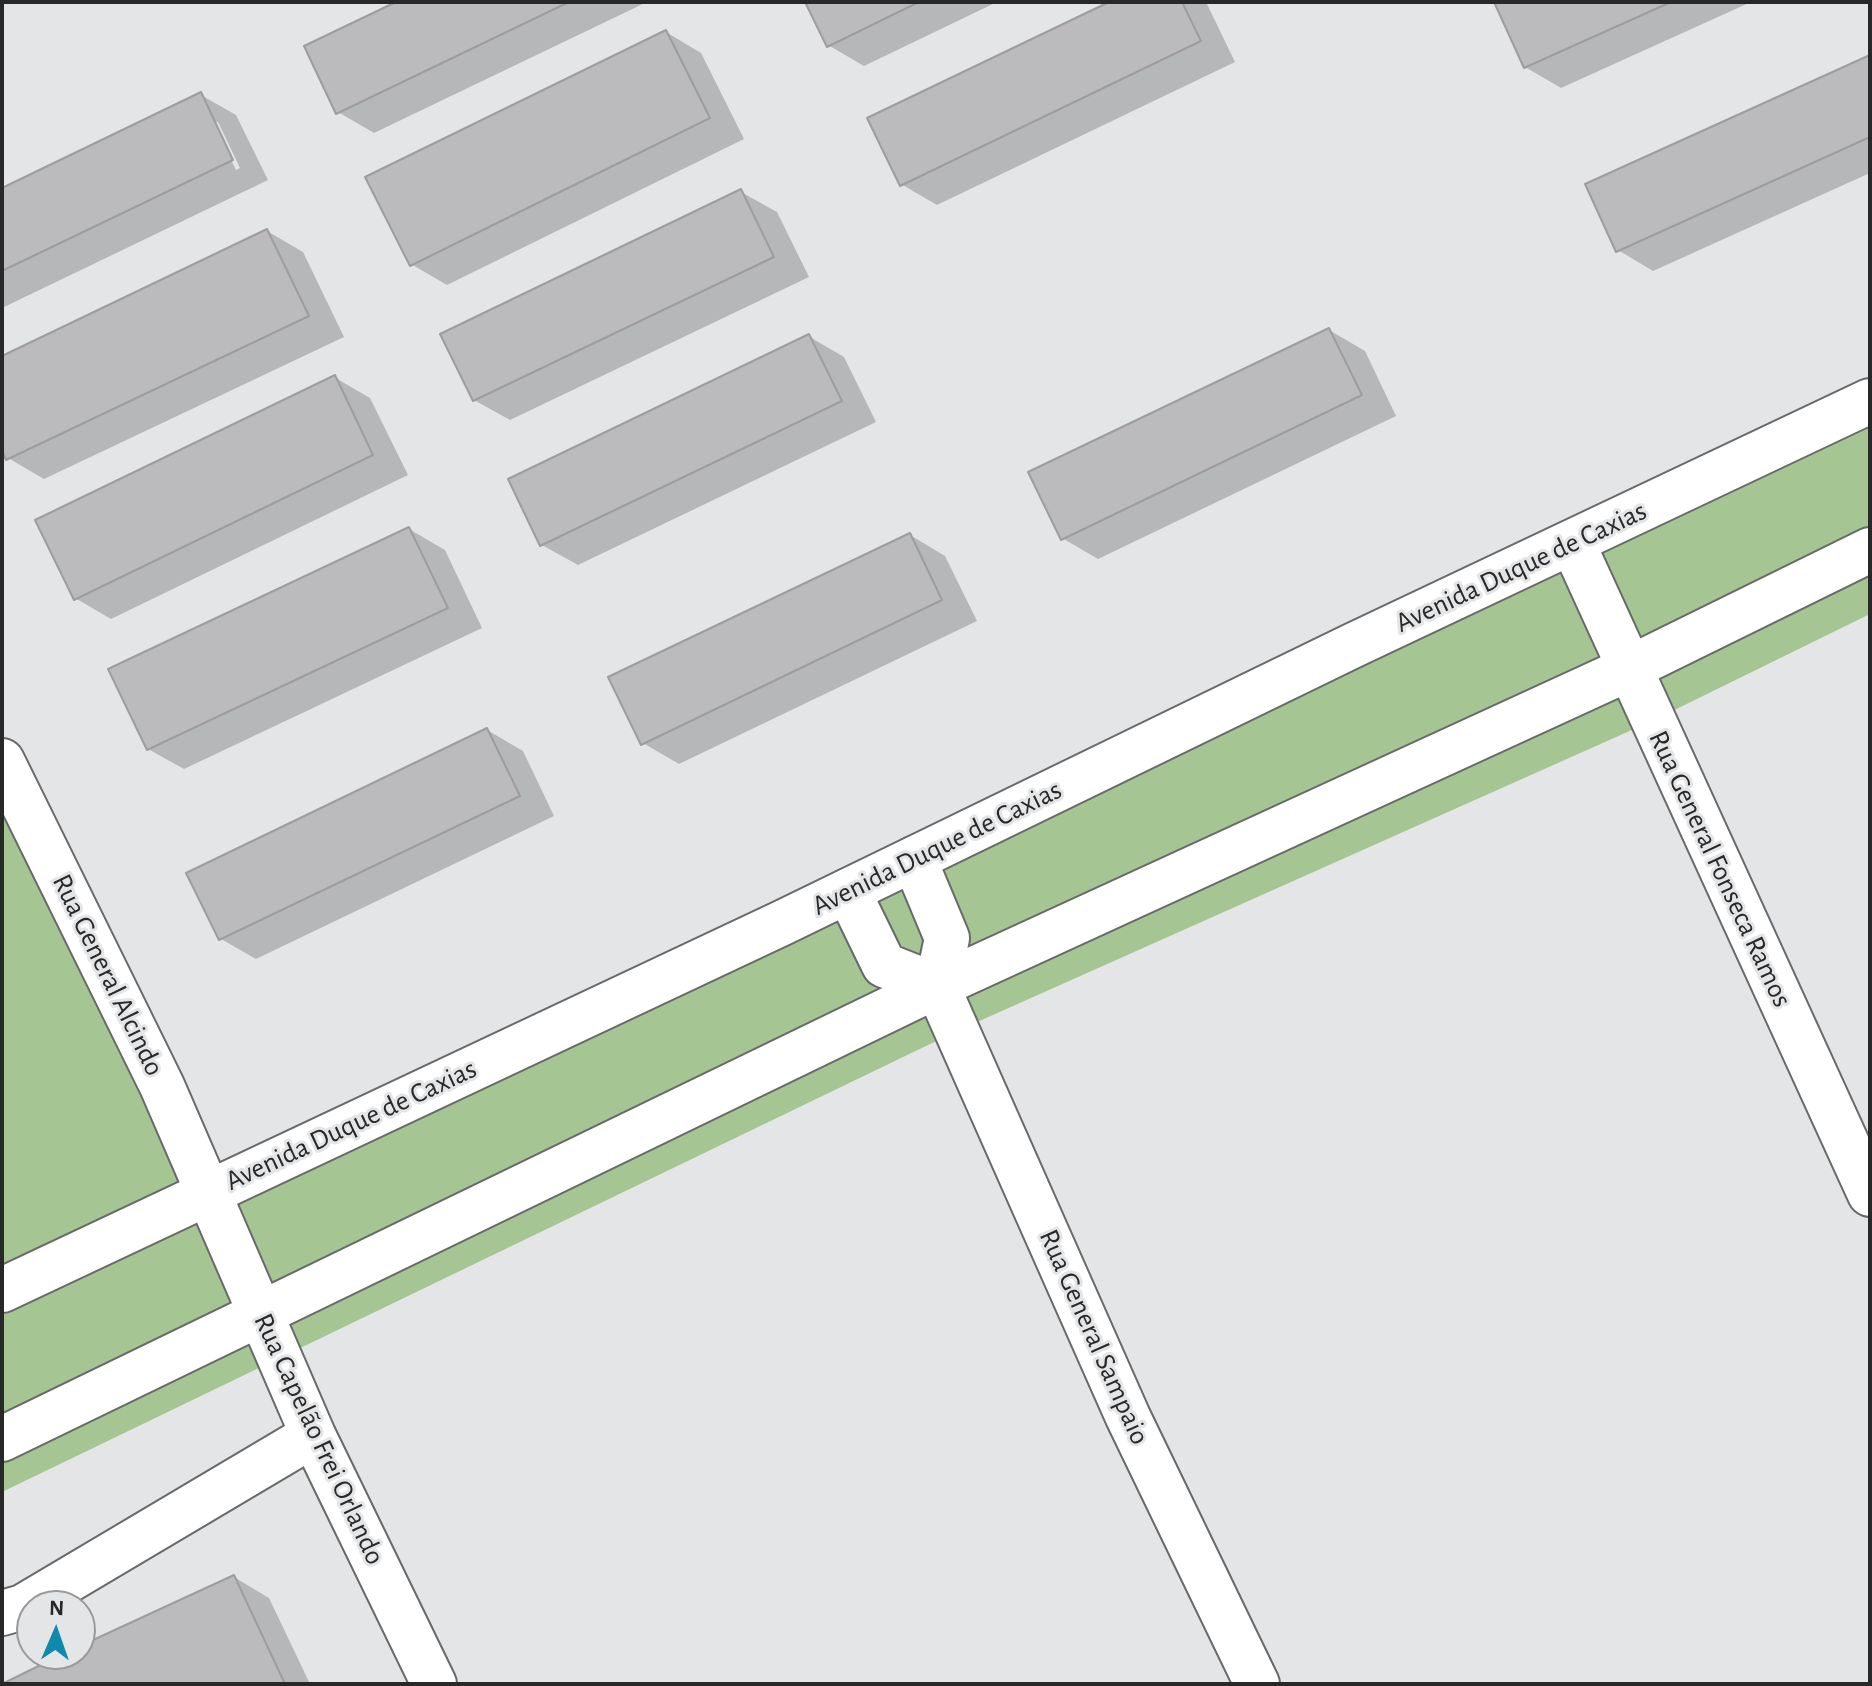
<!DOCTYPE html>
<meta charset="utf-8">
<style>
body{margin:0}
#map{position:relative;width:1872px;height:1686px;overflow:hidden;background:#e4e5e7;font-family:"Alegreya Sans",sans-serif}
canvas{display:block}
.frame{position:absolute;inset:0;border:4px solid #282829;pointer-events:none}
.north{position:absolute;left:16px;top:1590px;width:80px;height:80px;box-sizing:border-box;background:#e4e5e7;border:2px solid #99999b;border-radius:50%;rotate:2deg;font-size:22px;font-weight:700;line-height:32px;text-align:center;color:#282829}
.north::after{content:'';display:block;margin:auto;width:28px;height:36px;background:#1189ad;clip-path:polygon(50% 0,100% 100%,50% 72%,0 100%)}
</style>
<div id="map">
<canvas width="1872" height="1686"></canvas>
<div class="frame"></div>
<div class="north">N</div>
</div>
<script>
const g = document.querySelector('canvas').getContext('2d');
g.lineJoin = 'round';
function fill(path, color) { g.fillStyle = color; g.fill(path, 'evenodd'); }
const shape = rows => new Path2D(rows.map(r => 'M' + r).join(''));
function trace(path, color, width, dash) { g.strokeStyle = color; g.lineWidth = width; g.lineCap = dash ? 'butt' : 'round'; g.setLineDash(dash || []); g.stroke(path); }
function label(font, color, halo, rows, align = 'center') {
  g.font = font + ' "Alegreya Sans",sans-serif'; g.lineWidth = 6; g.setLineDash([]); g.textBaseline = 'middle'; g.strokeStyle = halo; g.fillStyle = color; for (const [text, x, y, turn = 0] of rows) {
    g.save(); g.translate(x, y); g.rotate((+turn || 0) * Math.PI / 180); g.textAlign = isNaN(turn) ? turn : align; if (halo) g.strokeText(text, 0, 0); g.fillText(text, 0, 0); g.restore();
  }
}
const green = shape([
 [1870,388,1870,614,1652,721,957,1031,2,1492,2,761,208,1185]
]);
const shadow = shape([
 [401,2,647,2,374,133,338,112],
 [807,2,997,2,864,66,828,45],
 [1114,2,1206,2,1235,62,937,205,901,184],
 [1496,2,1751,2,1561,88,1525,67],
 [666,32,701,53,744,139,447,285,411,264],
 [1870,57,1870,173,1653,271,1618,250],
 [201,95,236,115,268,180,2,308,2,190],
 [213,122,218,122,240,168,236,170],
 [741,192,777,212,809,277,510,420,474,400],
 [267,231,303,252,344,337,44,479,8,458,2,446,2,358],
 [1329,330,1365,351,1396,416,1098,559,1062,538],
 [808,336,844,357,876,422,578,565,542,545],
 [334,377,370,398,408,475,111,619,75,598],
 [409,529,445,550,482,628,184,769,148,749],
 [910,535,945,556,977,621,679,764,643,743],
 [487,730,523,751,554,816,256,959,221,939],
 [234,1577,269,1598,310,1684,3,1684,68,1654,80,1654,80,1648]
]);
const building = shape([
 [396,2,569,2,336,114,304,46,396,2],
 [805,2,919,2,827,47,805,2],
 [1109,2,1182,2,1201,41,900,186,867,118,1109,2],
 [1494,2,1671,2,1524,68,1494,2],
 [666,30,710,118,410,266,365,177,666,30],
 [1870,55,1870,137,1616,252,1585,184,1870,55],
 [201,92,233,160,2,271,2,188,201,92],
 [741,189,774,257,473,401,440,334,741,189],
 [267,229,309,316,6,460,2,451,2,356,267,229],
 [1329,328,1362,395,1061,540,1028,472,1329,328],
 [809,334,842,401,540,546,508,479,809,334],
 [335,375,373,455,74,600,35,520,335,375],
 [409,527,448,608,147,750,108,669,409,527],
 [910,533,942,600,641,745,608,677,910,533],
 [487,728,520,796,219,940,186,873,487,728],
 [234,1575,285,1684,2,1684,63,1654,80,1654,80,1646,234,1575]
]);
const minor = shape([
 [1573,544,1870,1194],
 [2,761,162,1086,313,1435,434,1684],
 [914,859,947,938,937,986,1128,1417,1257,1684],
 [848,891,884,965,937,986],
 [2,1439,937,986,1628,669,1870,550],
 [2,1613,23,1607,313,1435]
]);
const major = shape([
 [2,1290,782,923,1354,645,1870,401]
]);
const streetNames = [
 ["Avenida Duque de Caxias",1521,567,-25],
 ["Avenida Duque de Caxias",937,848,-26],
 ["Rua General Fonseca Ramos",1720,869,65],
 ["Rua General Alcindo",108,975,64],
 ["Avenida Duque de Caxias",351,1125,-25],
 ["Rua General Sampaio",1094,1337,66],
 ["Rua Capelão Frei Orlando",319,1439,65]
];
fill(green, '#a5c692');
fill(shadow, '#0003');
fill(building, '#bbbabc');
trace(building, '#9e9d9e', 2);
trace(minor, '#67696a', 48);
trace(major, '#67696a', 48);
trace(minor, '#fff', 44);
trace(major, '#fff', 44);
label('28px', '#282829', '#e4e5e7', streetNames);
</script>
